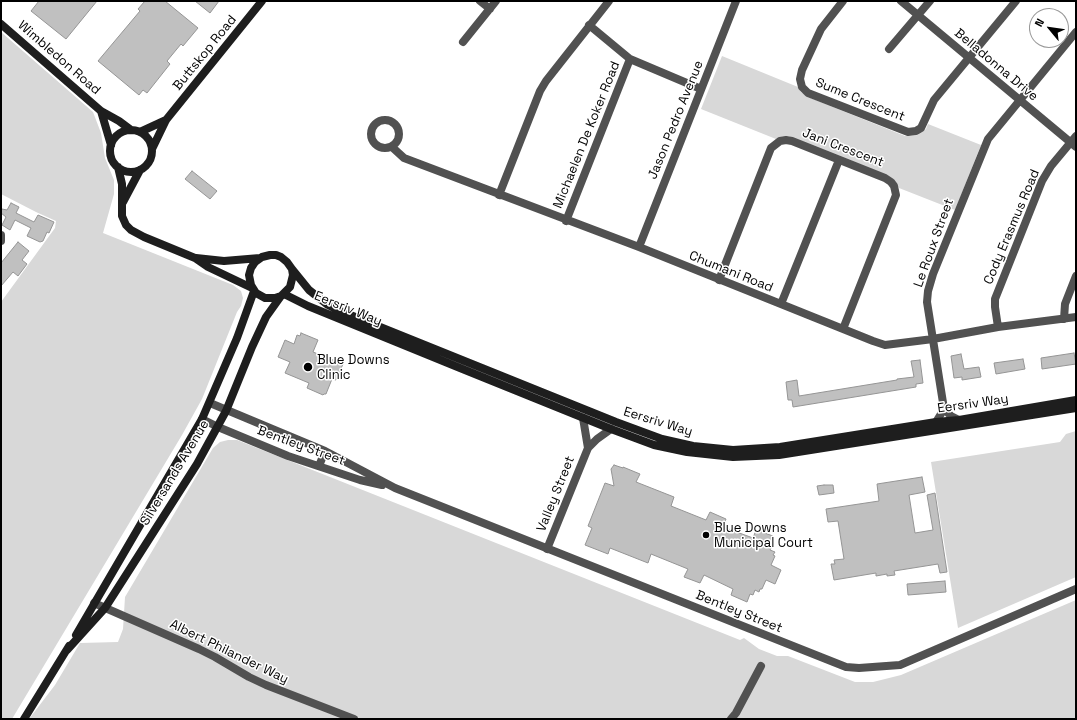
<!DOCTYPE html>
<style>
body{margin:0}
#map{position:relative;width:1077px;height:720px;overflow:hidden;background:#fff;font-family:"Space Grotesk",sans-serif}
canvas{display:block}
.frame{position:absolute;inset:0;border:2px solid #000;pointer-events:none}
.north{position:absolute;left:1029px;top:8px;width:40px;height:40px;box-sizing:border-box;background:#fff;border:1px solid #999;border-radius:50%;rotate:299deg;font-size:11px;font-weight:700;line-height:16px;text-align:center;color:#000}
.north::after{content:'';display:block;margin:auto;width:14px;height:18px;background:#000;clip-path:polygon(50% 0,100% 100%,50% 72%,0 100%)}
</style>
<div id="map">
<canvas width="1077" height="720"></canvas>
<div class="frame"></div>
<div class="north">N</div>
</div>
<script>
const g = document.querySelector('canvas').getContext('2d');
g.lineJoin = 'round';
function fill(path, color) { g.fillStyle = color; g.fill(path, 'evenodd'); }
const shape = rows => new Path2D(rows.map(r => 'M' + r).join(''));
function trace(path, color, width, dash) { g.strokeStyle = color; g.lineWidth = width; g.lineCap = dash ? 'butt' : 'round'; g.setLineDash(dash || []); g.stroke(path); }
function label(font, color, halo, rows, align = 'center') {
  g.font = font + ' "Space Grotesk",sans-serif'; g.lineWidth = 3; g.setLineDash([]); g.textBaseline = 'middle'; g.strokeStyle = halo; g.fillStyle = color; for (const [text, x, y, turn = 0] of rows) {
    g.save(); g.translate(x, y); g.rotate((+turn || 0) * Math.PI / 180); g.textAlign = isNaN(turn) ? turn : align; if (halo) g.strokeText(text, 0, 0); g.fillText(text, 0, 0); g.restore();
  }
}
const green = shape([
 [1,32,93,112,101,133,105,158,114,180,114,194,103,233,233,285,241,291,243,298,241,306,237,312,202,399,182,435,12,719,1,719,1,302,55,228,56,221,36,212,1,194],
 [722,56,798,87,801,92,808,97,905,136,910,136,918,135,926,129,928,124,981,145,955,210,899,188,897,185,888,176,788,136,781,137,776,139,701,109],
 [1076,431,1076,577,958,628,931,462,1060,442,1066,434],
 [228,440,237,440,740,640,744,638,759,649,777,656,788,656,855,682,873,682,901,675,1076,600,1076,719,29,719,55,685,80,643,118,642,123,629,125,597,213,448,220,442]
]);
const building = shape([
 [39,1,97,1,66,39,31,11,39,1],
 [145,1,165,1,198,28,183,46,181,44,167,61,170,64,147,93,143,90,139,95,98,61,140,11,138,9,145,1],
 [195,1,219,1,210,13,195,1],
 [192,171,217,191,210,199,185,179,192,171],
 [11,203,19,207,16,213,34,222,38,215,54,222,49,233,47,232,43,241,40,242,27,236,31,228,15,220,10,230,2,225,6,217,1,213,1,211,2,209,7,210,11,203],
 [18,242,29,251,22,260,27,264,18,276,13,272,1,286,1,263,18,242],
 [301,333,318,340,313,352,343,364,336,380,332,379,326,394,324,394,323,395,307,388,309,383,285,373,290,362,278,357,285,340,294,344,297,335,300,336,301,333],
 [1074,353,1076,364,1042,369,1041,358,1074,353],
 [961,354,964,369,979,367,981,377,962,380,962,377,954,378,951,356,961,354],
 [1023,359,1025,369,996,374,994,363,1023,359],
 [920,360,923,383,916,384,916,387,793,407,792,400,788,400,786,382,797,380,799,396,897,380,897,379,914,377,911,361,920,360],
 [614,465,623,468,623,467,640,474,636,482,674,497,671,506,706,520,710,512,726,519,723,527,753,538,756,530,773,536,770,544,772,546,770,550,775,552,773,555,775,556,771,565,781,570,775,584,766,580,762,589,760,589,759,592,755,590,753,595,750,594,747,602,731,595,733,589,704,575,700,583,684,577,688,569,651,554,648,563,610,548,608,554,585,545,592,528,588,526,605,483,614,486,611,469,614,465],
 [922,477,925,492,909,495,915,533,933,530,927,495,935,493,947,572,940,573,938,564,894,571,895,575,887,576,887,574,876,576,876,573,834,580,831,564,835,564,834,560,844,559,838,521,828,522,826,509,879,501,877,484,922,477],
 [824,485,833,485,834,493,819,495,817,486,824,485],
 [945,581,946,592,908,595,907,584,945,581]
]);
const street = shape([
 [480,1,490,9],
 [843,1,821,29,802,70,800,79,802,87,808,93,908,132,916,131,921,128,934,100,1016,1],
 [901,1,1076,147],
 [589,25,630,59,701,89],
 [463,42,496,1],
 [889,49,930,1],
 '371 134a14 14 0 1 1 28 0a14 14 0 1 1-28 0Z',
 [392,147,404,158,639,247,873,341,885,345,933,339,998,327,1076,317],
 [499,195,540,91,546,81,609,1],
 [566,221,630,59],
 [1,235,1,241],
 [639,247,736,1],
 [719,280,771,148,780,141,786,140,792,141,885,178,891,182,894,186,896,195,843,329],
 [781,304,839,160],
 [1064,319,1065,304,1076,276],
 [998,327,995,307,995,299,1042,181,1051,166,1076,136],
 [210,403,325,451,395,488,846,667,859,668,900,665,1076,589],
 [944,409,951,416,959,420],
 [583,418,588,448],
 [202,419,218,427,288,456,360,480,382,485],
 [936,422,944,409,927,302,928,291,933,274,988,139,1076,32],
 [319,466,325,451],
 [547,549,588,448,597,439,611,429],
 [94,603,199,649,215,657,249,677,266,685,354,719],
 [731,719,736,713,761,666]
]);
const secondary = shape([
 [1,24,101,111,119,121,131,130],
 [101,111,111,145],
 '110 151a21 21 0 1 1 42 0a21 21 0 1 1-42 0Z',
 [140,132,166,120],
 [152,149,166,120,262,1],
 [118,167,122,184,122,216,126,225,131,230,144,237,195,258,208,267,252,288],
 [123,202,140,170],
 [196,258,224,261,260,258],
 [292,269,309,290,328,305,338,310,616,422,662,439,693,446,733,450,780,447,936,422,959,420,1076,400],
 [284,294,308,306,460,368,611,429,654,445,687,452,733,457,779,455,1076,408],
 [76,635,202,419,237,338,254,291],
 [67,650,105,608,197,464,226,411,252,347,266,317,281,296,290,287,293,275,292,269,287,262,281,257,276,255,270,255,262,257,255,262,251,268,249,275,251,285,256,293,265,298,275,298,281,296],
 [24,719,69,646]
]);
const markers = [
 [308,367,5,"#000"],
 [706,535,4,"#000"]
];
const streetNames = [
 ["Buttskop Road",205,53,-51],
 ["Wimbledon Road",59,58,41],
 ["Belladonna Drive",996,65,40],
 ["Sume Crescent",860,100,22],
 ["Jason Pedro Avenue",676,120,-68],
 ["Michaelen De Koker Road",587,135,-68],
 ["Jani Crescent",843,148,21],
 ["Cody Erasmus Road",1012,227,-67],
 ["Le Roux Street",934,243,-70],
 ["Chumani Road",731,272,22],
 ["Eersriv Way",348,309,22],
 ["Eersriv Way",973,404,-8],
 ["Eersriv Way",658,422,17],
 ["Bentley Street",301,446,20],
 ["Silversands Avenue",175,473,-59],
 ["Valley Street",556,494,-68],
 ["Bentley Street",739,612,22],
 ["Albert Philander Way",229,652,26]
];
const poiNames = [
 ["Blue Downs",317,360],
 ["Clinic",317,375],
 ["Blue Downs",714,528],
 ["Municipal Court",714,543]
];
fill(green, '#d8d8d8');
fill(building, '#c0c0c0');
trace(building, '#959595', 1);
trace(street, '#515151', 8);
trace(secondary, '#1e1e1e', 8);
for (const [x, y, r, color] of markers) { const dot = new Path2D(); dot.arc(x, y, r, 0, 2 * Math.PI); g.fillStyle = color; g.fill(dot); trace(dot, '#fff', 1.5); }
label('13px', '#000', '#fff', streetNames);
label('13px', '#000', '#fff', poiNames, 'left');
</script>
